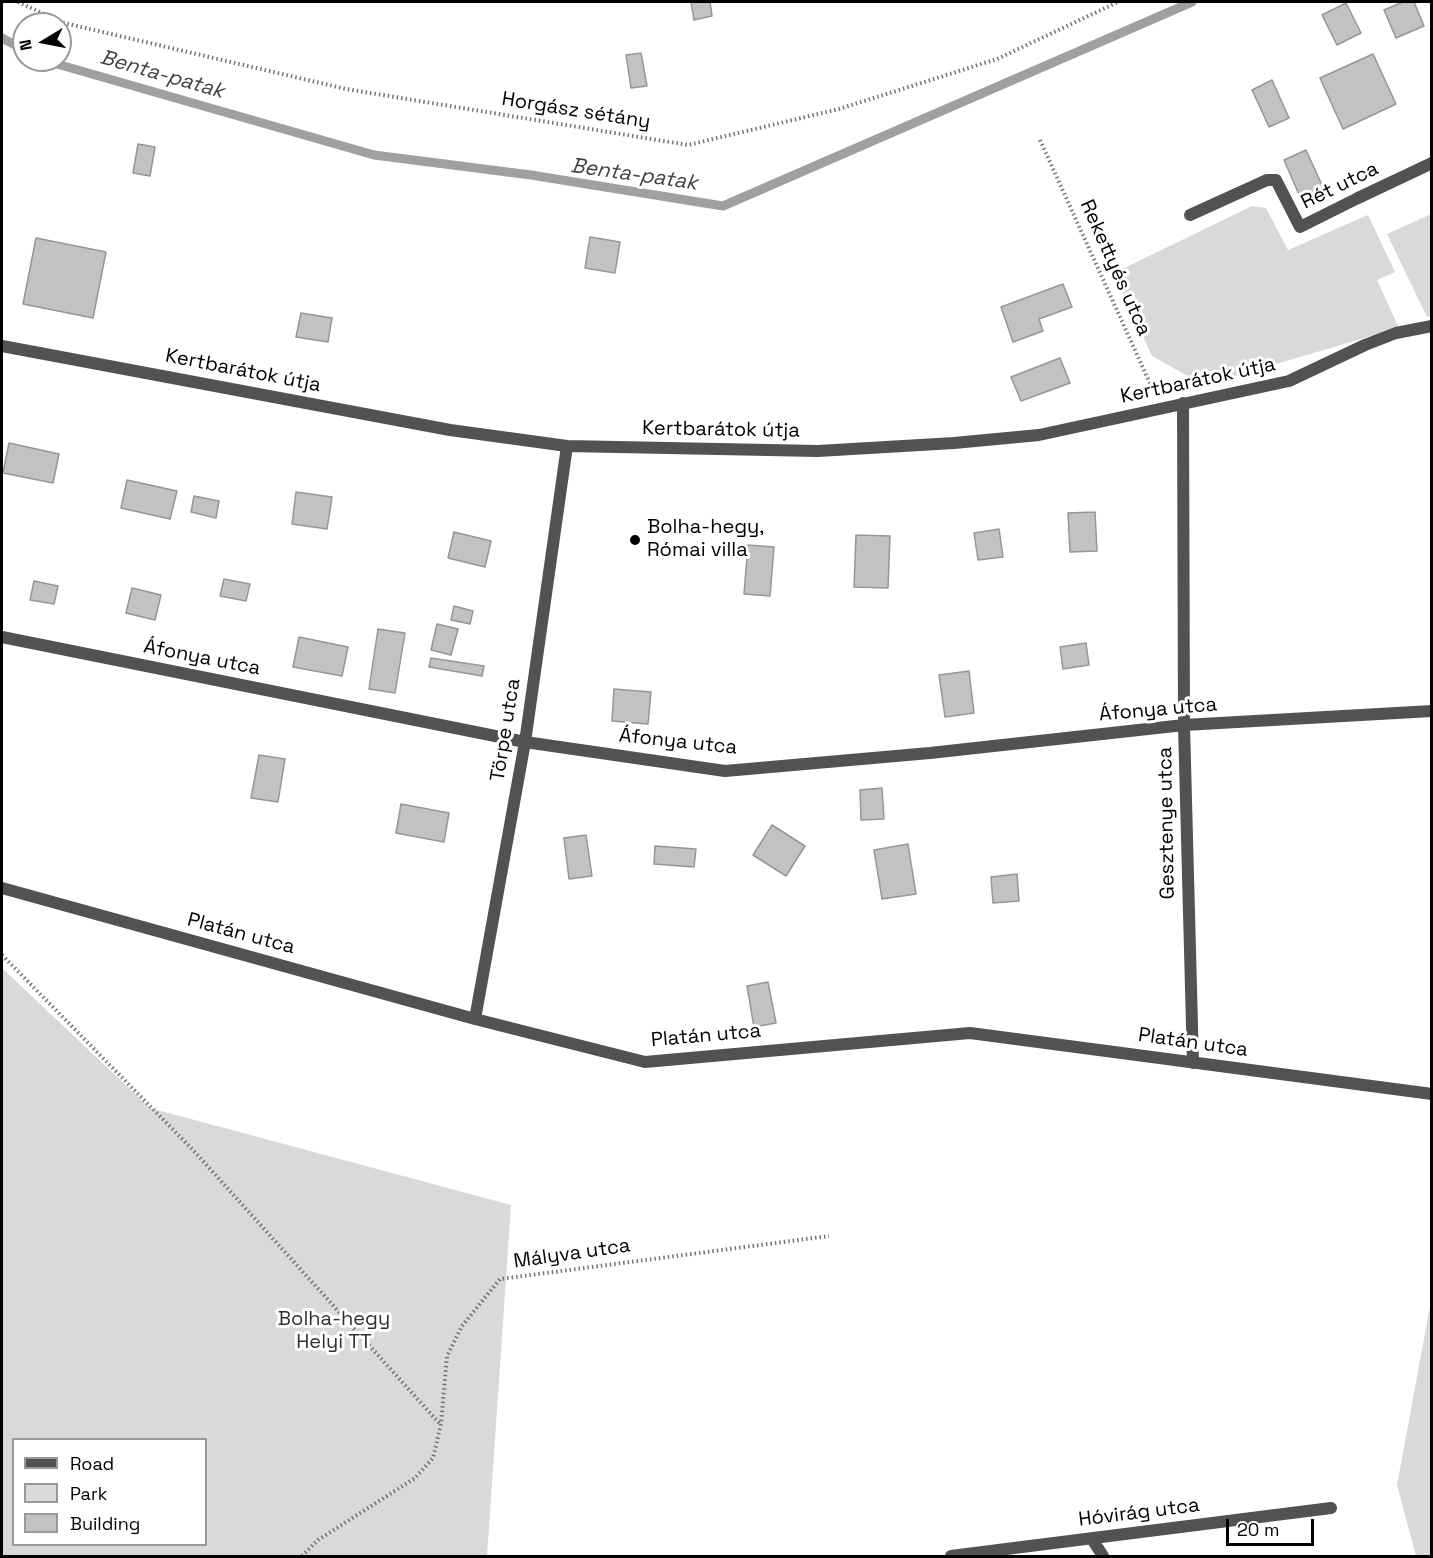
<!DOCTYPE html>
<meta charset="utf-8">
<style>
body{margin:0}
#map{position:relative;width:1433px;height:1558px;overflow:hidden;background:#fff;font-family:"Space Grotesk",sans-serif}
canvas{display:block}
.frame{position:absolute;inset:0;border:3px solid #000;pointer-events:none}
.legend{position:absolute;left:12px;top:1438px;width:195px;height:108px;box-sizing:border-box;background:#fff;border:2px solid #999;margin:0;padding:8px 10px;list-style:none;font-size:18px;color:#000}
.legend li{display:flex;align-items:center;gap:12px;height:30px}
.legend b{width:30px;border:2px solid #999}
.north{position:absolute;left:12px;top:12px;width:60px;height:60px;box-sizing:border-box;background:#fff;border:2px solid #999;border-radius:50%;rotate:260deg;font-size:16px;font-weight:700;line-height:24px;text-align:center;color:#000}
.north::after{content:'';display:block;margin:auto;width:21px;height:27px;background:#000;clip-path:polygon(50% 0,100% 100%,50% 72%,0 100%)}
.scale{position:absolute;left:1226px;top:1519px;width:88px;height:27px;box-sizing:border-box;border:3px solid #000;border-top:0;padding-left:8px;font-size:18px;line-height:21px;white-space:nowrap;color:#000;-webkit-text-stroke:4px #fff;paint-order:stroke}
</style>
<div id="map">
<canvas width="1433" height="1558"></canvas>
<div class="frame"></div>
<ul class="legend">
<li><b style="height:8px;background:#525252"></b>Road</li>
<li><b style="height:16px;background:#d9d9d9"></b>Park</li>
<li><b style="height:16px;background:#c2c2c2"></b>Building</li>
</ul>
<div class="north">N</div>
<div class="scale">20 m</div>
</div>
<script>
const g = document.querySelector('canvas').getContext('2d');
g.lineJoin = 'round';
function fill(path, color) { g.fillStyle = color; g.fill(path, 'evenodd'); }
const shape = rows => new Path2D(rows.map(r => 'M' + r).join(''));
function trace(path, color, width, dash) { g.strokeStyle = color; g.lineWidth = width; g.lineCap = dash ? 'butt' : 'round'; g.setLineDash(dash || []); g.stroke(path); }
function label(font, color, halo, rows, align = 'center') {
  g.font = font + ' "Space Grotesk",sans-serif'; g.lineWidth = 6; g.setLineDash([]); g.textBaseline = 'middle'; g.strokeStyle = halo; g.fillStyle = color; for (const [text, x, y, turn = 0] of rows) {
    g.save(); g.translate(x, y); g.rotate((+turn || 0) * Math.PI / 180); g.textAlign = isNaN(turn) ? turn : align; if (halo) g.strokeText(text, 0, 0); g.fillText(text, 0, 0); g.restore();
  }
}
const green = shape([
 [1252,206,1266,208,1288,250,1368,215,1395,272,1377,280,1399,328,1204,385,1152,356,1114,273],
 [1431,214,1432,316,1427,317,1387,234],
 [2,968,150,1108,511,1205,487,1556,2,1556],
 [14,1440,206,1440,206,1544,14,1544],
 [1431,1301,1431,1556,1416,1556,1397,1485]
]);
const stream = shape([
 [2,38,24,50],
 [43,60,374,155,531,175,723,206,1192,2]
]);
const building = shape([
 [691,2,710,2,712,16,694,20,691,2],
 [1403,2,1414,2,1424,26,1396,38,1384,10,1403,2],
 [1346,3,1361,33,1337,45,1322,15,1346,3],
 [641,53,647,86,631,88,626,55,641,53],
 [1373,54,1396,104,1343,129,1320,78,1373,54],
 [1272,80,1289,118,1269,127,1252,90,1272,80],
 [138,144,155,147,150,176,133,173,138,144],
 [1306,150,1327,196,1304,206,1284,160,1306,150],
 [590,237,620,242,615,273,585,268,590,237],
 [36,238,106,252,93,318,23,304,36,238],
 [1063,284,1072,307,1039,319,1043,331,1013,342,1001,307,1063,284],
 [301,313,332,318,328,342,296,337,301,313],
 [1060,358,1070,383,1021,401,1011,377,1060,358],
 [9,443,59,454,53,483,3,473,9,443],
 [127,480,177,491,170,519,121,508,127,480],
 [296,492,332,497,327,529,292,524,296,492],
 [194,496,219,501,216,518,191,512,194,496],
 [1095,512,1097,551,1070,552,1068,513,1095,512],
 [999,529,1003,557,978,560,974,533,999,529],
 [454,532,491,541,485,567,448,558,454,532],
 [856,535,890,536,888,588,854,587,856,535],
 [748,545,774,547,770,596,744,594,748,545],
 [224,579,250,584,246,601,220,596,224,579],
 [34,581,58,586,54,604,30,600,34,581],
 [132,588,161,595,155,620,126,613,132,588],
 [454,606,473,611,470,624,451,620,454,606],
 [437,624,458,629,451,655,431,650,437,624],
 [378,629,405,633,395,693,369,689,378,629],
 [299,637,348,647,342,676,293,667,299,637],
 [1086,643,1089,665,1063,669,1060,647,1086,643],
 [431,658,484,666,482,676,429,667,431,658],
 [969,671,974,713,945,717,939,675,969,671],
 [614,689,651,692,648,724,612,721,614,689],
 [259,755,285,759,278,802,251,798,259,755],
 [882,788,884,819,861,820,860,790,882,788],
 [401,804,449,813,444,842,396,833,401,804],
 [772,825,805,846,786,876,753,855,772,825],
 [586,835,592,876,569,879,564,838,586,835],
 [908,844,916,894,882,899,874,850,908,844],
 [655,846,696,849,694,867,654,864,655,846],
 [1017,874,1019,901,993,903,991,877,1017,874],
 [768,982,776,1023,754,1027,747,986,768,982]
]);
const path = shape([
 [18,2,64,23,346,89,688,145,839,109,997,59,1118,2],
 [1040,140,1153,390],
 [2,955,193,1150,440,1424],
 [302,1556,318,1540,415,1478,433,1458,441,1424,447,1356,462,1326,500,1279,829,1236]
]);
const service = shape([
 [1190,215,1267,180,1276,180,1300,227,1358,198]
]);
const minor = shape([
 [1358,198,1432,163],
 [2,346,450,430,567,446,818,451,954,443,1039,435,1289,381,1365,345,1396,333,1432,326],
 [1183,403,1184,725,1193,1063],
 [2,637,525,742,725,771,930,753,1184,725,1432,711],
 [2,888,475,1019,645,1062,970,1033,1432,1094],
 [475,1019,525,742,567,446],
 [1092,1539,1103,1556],
 [951,1556,1331,1508]
]);
const markers = [
 [635,540,6,"#000"]
];
const streetNames = [
 ["Horgász sétány",576,111,9],
 ["Rét utca",1340,186,-26],
 ["Rekettyés utca",1115,268,66],
 ["Kertbarátok útja",243,371,11],
 ["Kertbarátok útja",1198,381,-12],
 ["Kertbarátok útja",721,430,1],
 ["Áfonya utca",202,658,11],
 ["Áfonya utca",1158,710,-5],
 ["Törpe utca",506,730,-81],
 ["Áfonya utca",678,742,6],
 ["Gesztenye utca",1167,823,-91],
 ["Platán utca",241,934,15],
 ["Platán utca",706,1036,-5],
 ["Platán utca",1193,1043,8],
 ["Mályva utca",572,1254,-8],
 ["Hóvirág utca",1139,1513,-7]
];
const poiNames = [
 ["Bolha-hegy,",647,528],
 ["Római villa",647,551]
];
const parkNames = [
 ["Bolha-hegy",334,1320],
 ["Helyi TT",334,1343]
];
const waterNames = [
 ["Benta-patak",162,75,16],
 ["Benta-patak",634,175,8]
];
fill(green, '#d9d9d9');
trace(stream, '#a0a0a0', 9);
fill(building, '#c2c2c2');
trace(building, '#969696', 1.5);
trace(path, '#747474', 4, [1.5, 3]);
trace(service, '#525252', 12);
trace(minor, '#525252', 12);
for (const [x, y, r, color] of markers) { const dot = new Path2D(); dot.arc(x, y, r, 0, 2 * Math.PI); g.fillStyle = color; g.fill(dot); trace(dot, '#fff', 2); }
label('20px', '#000', '#fff', streetNames);
label('20px', '#000', '#fff', poiNames, 'left');
label('20px', '#303030', '#fff', parkNames);
label('italic 21px', '#414141', '#fff', waterNames);
</script>
